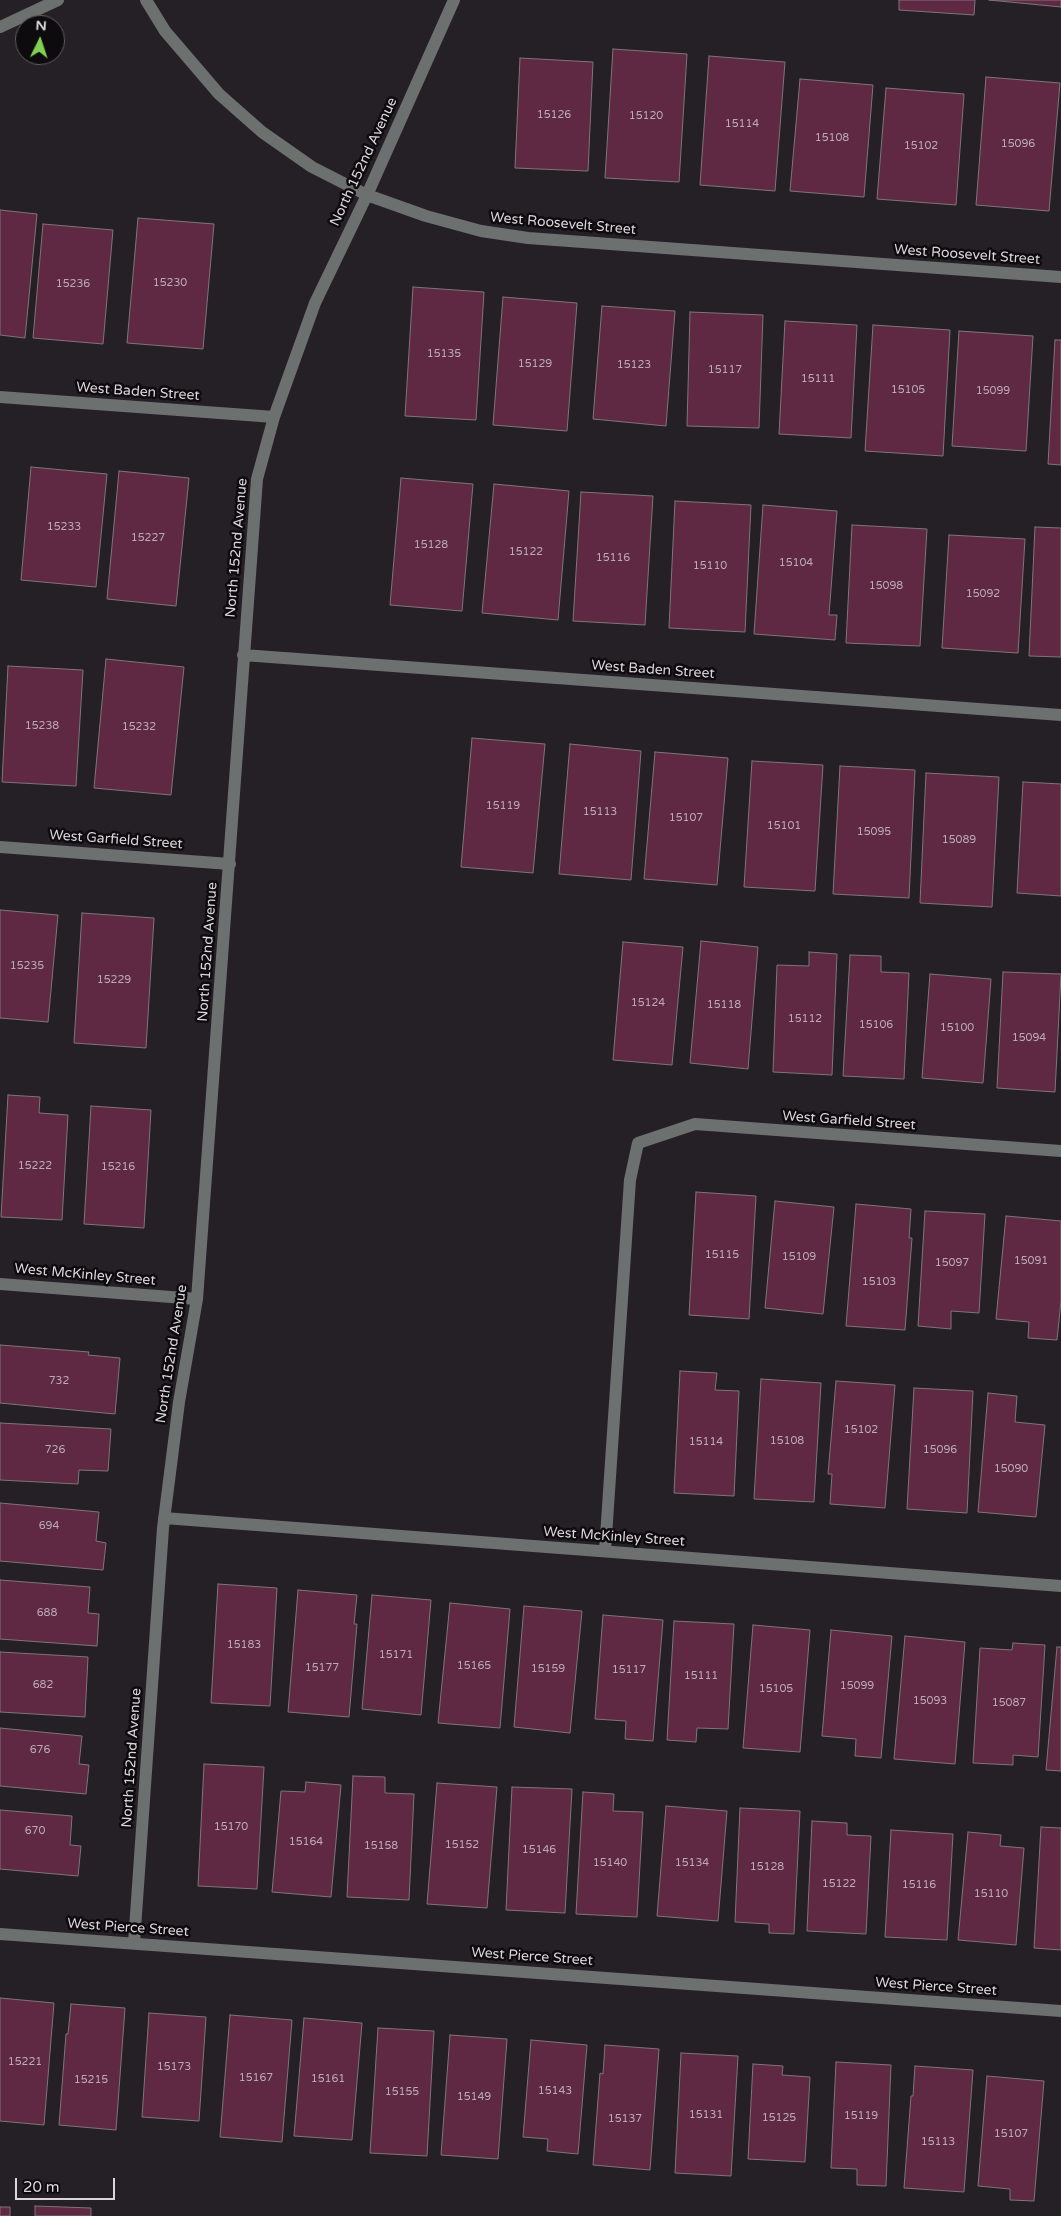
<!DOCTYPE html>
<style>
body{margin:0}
#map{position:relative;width:1061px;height:2216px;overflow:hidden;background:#252025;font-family:"Varela Round",sans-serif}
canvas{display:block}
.north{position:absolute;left:15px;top:15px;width:50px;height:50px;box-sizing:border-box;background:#0d0b0d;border:1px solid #5f5c5f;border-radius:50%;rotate:4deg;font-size:14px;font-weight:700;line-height:20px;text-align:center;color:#dad6da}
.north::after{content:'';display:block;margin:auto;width:18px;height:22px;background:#81d051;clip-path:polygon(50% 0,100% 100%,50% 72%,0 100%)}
.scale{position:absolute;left:15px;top:2178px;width:100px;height:22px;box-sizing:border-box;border:2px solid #dad6da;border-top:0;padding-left:6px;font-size:15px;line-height:18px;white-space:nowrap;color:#dad6da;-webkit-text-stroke:4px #0d0b0d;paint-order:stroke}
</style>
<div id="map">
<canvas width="1061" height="2216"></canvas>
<div class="north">N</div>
<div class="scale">20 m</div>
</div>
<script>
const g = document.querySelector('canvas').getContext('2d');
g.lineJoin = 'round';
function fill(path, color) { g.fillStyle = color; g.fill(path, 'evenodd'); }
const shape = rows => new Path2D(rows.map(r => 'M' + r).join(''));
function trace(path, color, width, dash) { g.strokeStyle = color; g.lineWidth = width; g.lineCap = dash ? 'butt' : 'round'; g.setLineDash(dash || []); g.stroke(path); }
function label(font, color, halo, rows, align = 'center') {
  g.font = font + ' "Varela Round",sans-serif'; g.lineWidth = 5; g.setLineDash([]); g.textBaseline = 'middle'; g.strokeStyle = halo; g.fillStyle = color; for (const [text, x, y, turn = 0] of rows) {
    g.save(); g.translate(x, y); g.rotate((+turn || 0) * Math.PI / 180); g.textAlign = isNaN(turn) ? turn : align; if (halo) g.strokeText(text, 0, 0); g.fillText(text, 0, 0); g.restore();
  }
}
const building = shape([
 [899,0,975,0,974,15,899,10,899,0],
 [989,0,1061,0,1061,7,989,0],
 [613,49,687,54,679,182,605,178,613,49],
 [709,56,785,62,775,191,700,185,709,56],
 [520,58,593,62,588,171,515,168,520,58],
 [986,77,1060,83,1049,211,976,205,986,77],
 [800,79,873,85,864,197,790,191,800,79],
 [886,88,964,94,956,205,877,199,886,88],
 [0,210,37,214,25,338,0,335,0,210],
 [138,218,214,224,203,349,127,343,138,218],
 [43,224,113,230,103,344,33,338,43,224],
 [413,287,484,292,476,420,405,416,413,287],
 [503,297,577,303,567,431,493,425,503,297],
 [602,306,675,311,666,426,593,419,602,306],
 [690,312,763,315,759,428,687,426,690,312],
 [785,321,857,325,851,438,779,434,785,321],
 [873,325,950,330,943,456,865,451,873,325],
 [959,331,1033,336,1026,451,952,446,959,331],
 [1055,340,1061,340,1061,465,1048,464,1055,340],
 [31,467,107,474,96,587,21,580,31,467],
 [119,471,189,478,176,606,107,599,119,471],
 [401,478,473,484,462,611,390,605,401,478],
 [494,484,569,491,558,620,482,613,494,484],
 [581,492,653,496,645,625,573,621,581,492],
 [675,501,751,505,745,632,669,628,675,501],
 [763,505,837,511,829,615,837,615,835,640,754,634,763,505],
 [852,525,927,529,920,646,846,643,852,525],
 [1035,527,1061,528,1061,657,1029,656,1035,527],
 [949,535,1025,539,1018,653,942,648,949,535],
 [106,659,184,667,171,795,94,788,106,659],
 [8,666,83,670,76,786,2,782,8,666],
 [472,738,545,744,533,873,461,867,472,738],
 [570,744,641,751,631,880,559,874,570,744],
 [655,752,728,758,717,885,644,879,655,752],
 [752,761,823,765,815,891,744,887,752,761],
 [840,766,915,770,909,898,833,894,840,766],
 [926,773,999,777,992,907,920,903,926,773],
 [1023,782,1061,784,1061,896,1017,893,1023,782],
 [0,910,58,915,48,1022,0,1018,0,910],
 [82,913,154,918,146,1048,74,1043,82,913],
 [701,941,758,947,748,1069,690,1063,701,941],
 [623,942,683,947,672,1065,613,1060,623,942],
 [809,952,837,954,832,1075,773,1072,777,965,809,966,809,952],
 [850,955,881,956,881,972,909,973,904,1079,843,1076,850,955],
 [1003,972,1061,974,1055,1092,997,1088,1003,972],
 [930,974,991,979,983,1083,922,1078,930,974],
 [8,1095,40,1097,39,1113,68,1115,62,1220,1,1217,8,1095],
 [91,1106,151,1110,144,1228,84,1224,91,1106],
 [696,1192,756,1196,749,1319,689,1315,696,1192],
 [775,1201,834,1207,823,1314,765,1308,775,1201],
 [856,1204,911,1209,909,1238,912,1238,905,1330,846,1326,856,1204],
 [925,1211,985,1214,979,1313,951,1311,951,1329,918,1326,925,1211],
 [1006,1216,1061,1221,1061,1301,1057,1340,1028,1338,1029,1322,996,1319,1006,1216],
 [0,1345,89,1352,88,1355,120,1358,115,1414,0,1403,0,1345],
 [680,1371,717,1373,715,1390,739,1391,734,1496,674,1493,680,1371],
 [761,1379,821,1383,814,1502,754,1499,761,1379],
 [836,1381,895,1385,885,1508,830,1504,832,1474,828,1474,836,1381],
 [914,1388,973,1391,967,1513,907,1509,914,1388],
 [988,1393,1017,1396,1015,1422,1045,1425,1036,1517,978,1512,988,1393],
 [0,1423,111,1429,108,1471,79,1470,78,1484,0,1480,0,1423],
 [0,1503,99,1512,96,1541,106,1543,103,1570,0,1561,0,1503],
 [0,1580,90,1587,88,1613,99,1614,97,1646,0,1639,0,1580],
 [218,1584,277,1588,270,1706,211,1703,218,1584],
 [298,1590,357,1595,354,1624,357,1624,349,1717,288,1712,298,1590],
 [372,1595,431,1600,421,1715,362,1709,372,1595],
 [450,1603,510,1609,500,1728,438,1723,450,1603],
 [524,1606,582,1611,570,1733,514,1727,524,1606],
 [603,1615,663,1620,653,1741,625,1739,626,1721,595,1719,603,1615],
 [674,1621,734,1624,728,1729,697,1728,696,1742,667,1740,674,1621],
 [753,1625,810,1630,800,1752,743,1748,753,1625],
 [831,1630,892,1636,881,1758,855,1756,856,1739,822,1736,831,1630],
 [905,1636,965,1642,955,1764,894,1759,905,1636],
 [1013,1643,1045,1645,1038,1757,1013,1755,1013,1765,973,1763,980,1648,1012,1650,1013,1643],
 [1057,1647,1061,1647,1061,1771,1046,1770,1057,1647],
 [0,1652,88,1657,85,1717,0,1712,0,1652],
 [0,1728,82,1736,79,1764,89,1765,86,1794,0,1786,0,1728],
 [204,1764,264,1767,257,1889,198,1886,204,1764],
 [353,1776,385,1777,385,1793,414,1794,409,1900,347,1897,353,1776],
 [306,1782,341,1785,331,1897,272,1892,281,1791,305,1792,306,1782],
 [437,1783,497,1787,487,1908,427,1904,437,1783],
 [512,1787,572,1789,565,1913,506,1910,512,1787],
 [583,1792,614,1794,613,1811,643,1812,637,1917,576,1914,583,1792],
 [666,1806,727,1811,718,1921,657,1916,666,1806],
 [740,1808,800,1811,794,1934,769,1933,769,1924,735,1922,740,1808],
 [0,1810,72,1816,70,1845,81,1846,78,1876,0,1869,0,1810],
 [812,1821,847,1823,847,1835,871,1836,866,1934,807,1931,812,1821],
 [1041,1827,1061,1828,1061,1950,1034,1948,1041,1827],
 [891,1830,953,1834,947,1940,885,1937,891,1830],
 [968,1832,1001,1835,1000,1846,1024,1848,1016,1945,958,1940,968,1832],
 [0,1998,54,2003,44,2125,0,2121,0,1998],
 [71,2004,125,2008,116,2130,59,2125,66,2034,68,2034,71,2004],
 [149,2013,206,2017,199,2121,142,2117,149,2013],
 [230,2015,292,2020,282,2142,220,2137,230,2015],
 [304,2018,362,2023,352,2140,294,2136,304,2018],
 [378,2028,434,2031,427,2156,370,2153,378,2028],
 [450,2035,507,2039,498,2159,441,2155,450,2035],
 [531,2040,587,2045,578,2154,547,2151,548,2139,523,2137,531,2040],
 [605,2045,659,2049,650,2170,593,2165,600,2073,603,2074,605,2045],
 [681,2053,738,2056,731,2176,675,2173,681,2053],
 [836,2062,891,2065,886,2186,857,2185,857,2169,831,2168,836,2062],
 [753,2064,783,2066,782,2075,810,2077,805,2162,748,2159,753,2064],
 [915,2066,973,2070,964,2192,904,2188,911,2096,913,2096,915,2066],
 [987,2076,1044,2081,1034,2201,1010,2200,1010,2189,978,2186,987,2076],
 [35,2206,91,2208,91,2216,35,2216,35,2206],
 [0,2207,10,2207,10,2216,0,2216,0,2207]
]);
const minor = shape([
 [146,0,165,31,219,94,262,132,312,167,367,195,426,216,481,231,528,238,1061,277],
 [0,27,58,0],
 [0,397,274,417],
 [243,655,1061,715],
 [0,847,230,864],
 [0,1284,197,1299],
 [164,1518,1061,1586],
 [605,1551,630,1180,638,1143,695,1124,1061,1151],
 [0,1934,1061,2011],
 [134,1943,163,1528,179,1402,197,1299,257,479,274,417,315,303,367,195,454,0]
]);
const numberNames = [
 ["15126",554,115],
 ["15120",646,116],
 ["15114",742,124],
 ["15108",832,138],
 ["15096",1018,144],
 ["15102",921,146],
 ["15230",170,283],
 ["15236",73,284],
 ["15135",444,354],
 ["15129",535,364],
 ["15123",634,365],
 ["15117",725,370],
 ["15111",818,379],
 ["15105",908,390],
 ["15099",993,391],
 ["15233",64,527],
 ["15227",148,538],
 ["15128",431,545],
 ["15122",526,552],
 ["15116",613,558],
 ["15104",796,563],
 ["15110",710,566],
 ["15098",886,586],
 ["15092",983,594],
 ["15238",42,726],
 ["15232",139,727],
 ["15119",503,806],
 ["15113",600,812],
 ["15107",686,818],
 ["15101",784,826],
 ["15095",874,832],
 ["15089",959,840],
 ["15235",27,966],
 ["15229",114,980],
 ["15124",648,1003],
 ["15118",724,1005],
 ["15112",805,1019],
 ["15106",876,1025],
 ["15100",957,1028],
 ["15094",1029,1038],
 ["15222",35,1166],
 ["15216",118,1167],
 ["15115",722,1255],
 ["15109",799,1257],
 ["15091",1031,1261],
 ["15097",952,1263],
 ["15103",879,1282],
 ["732",59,1381],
 ["15102",861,1430],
 ["15108",787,1441],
 ["15114",706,1442],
 ["726",55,1450],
 ["15096",940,1450],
 ["15090",1011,1469],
 ["694",49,1526],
 ["688",47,1613],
 ["15183",244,1645],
 ["15171",396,1655],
 ["15165",474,1666],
 ["15177",322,1668],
 ["15159",548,1669],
 ["15117",629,1670],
 ["15111",701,1676],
 ["682",43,1685],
 ["15099",857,1686],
 ["15105",776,1689],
 ["15093",930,1701],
 ["15087",1009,1703],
 ["676",40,1750],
 ["15170",231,1827],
 ["670",35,1831],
 ["15164",306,1842],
 ["15152",462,1845],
 ["15158",381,1846],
 ["15146",539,1850],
 ["15140",610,1863],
 ["15134",692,1863],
 ["15128",767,1867],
 ["15122",839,1884],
 ["15116",919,1885],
 ["15110",991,1894],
 ["15221",25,2062],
 ["15173",174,2067],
 ["15167",256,2078],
 ["15161",328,2079],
 ["15215",91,2080],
 ["15143",555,2091],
 ["15155",402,2092],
 ["15149",474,2097],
 ["15131",706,2115],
 ["15119",861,2116],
 ["15125",779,2118],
 ["15137",625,2119],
 ["15107",1011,2134],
 ["15113",938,2142]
];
const streetNames = [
 ["North 152nd Avenue",364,162,-65],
 ["West Roosevelt Street",563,224,5],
 ["West Roosevelt Street",967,255,4],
 ["West Baden Street",138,392,4],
 ["North 152nd Avenue",237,548,-85],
 ["West Baden Street",653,670,4],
 ["West Garfield Street",116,840,4],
 ["North 152nd Avenue",208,952,-86],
 ["West Garfield Street",849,1121,4],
 ["West McKinley Street",85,1275,5],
 ["North 152nd Avenue",172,1354,-81],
 ["West McKinley Street",614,1537,4],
 ["North 152nd Avenue",132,1758,-86],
 ["West Pierce Street",128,1928,4],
 ["West Pierce Street",532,1957,4],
 ["West Pierce Street",936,1987,4]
];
fill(building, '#5f2843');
trace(building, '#7f7579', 1);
trace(minor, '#6c706e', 12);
label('11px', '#bbaab4', null, numberNames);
label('14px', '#dad6da', '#0d0b0d', streetNames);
</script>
